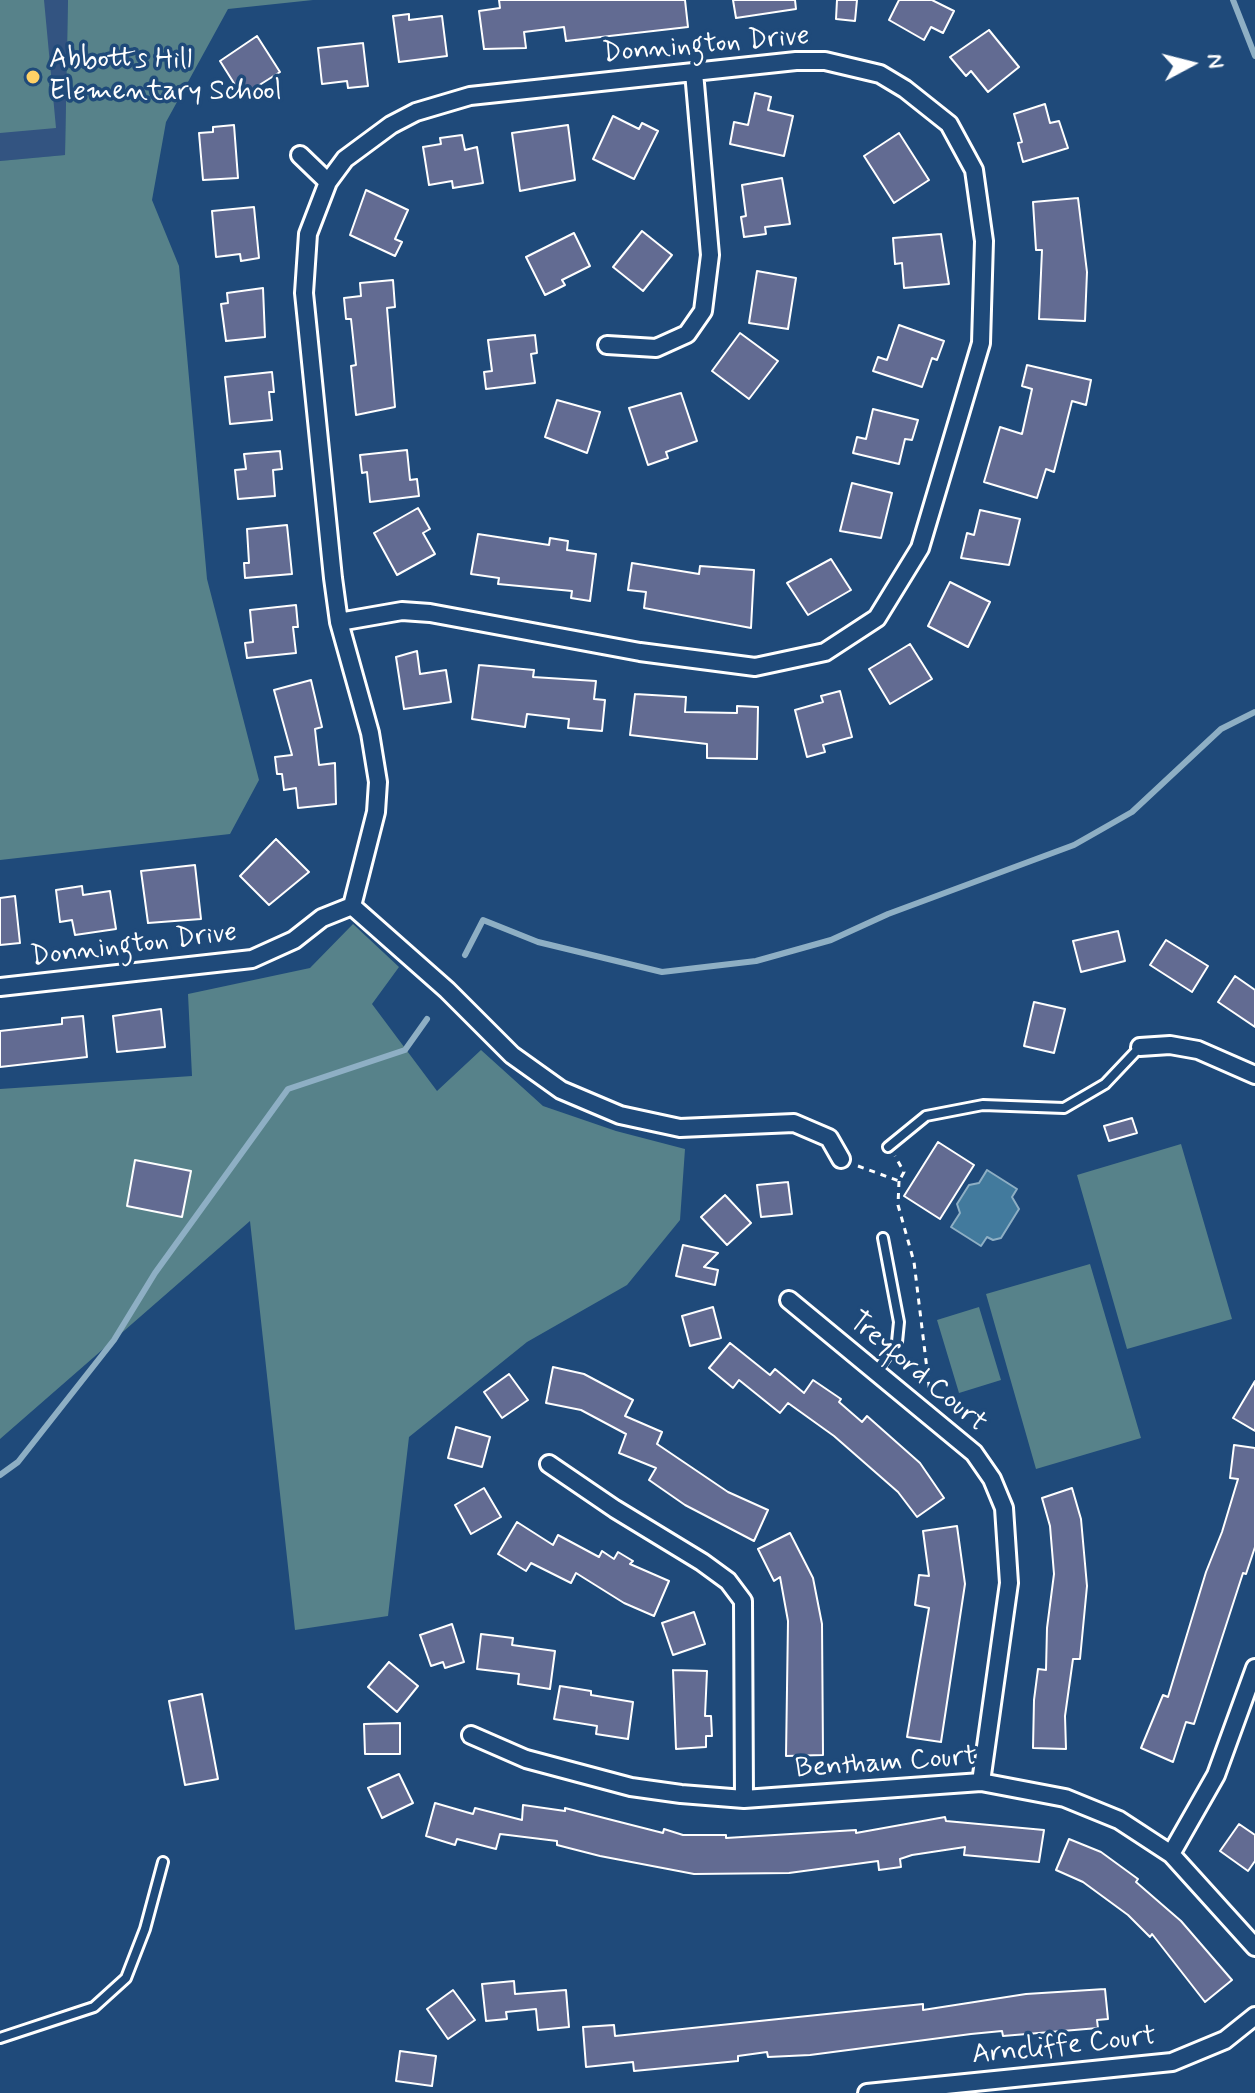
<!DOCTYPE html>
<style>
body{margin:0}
#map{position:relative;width:1255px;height:2093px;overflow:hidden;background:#1f4a7a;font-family:Mynerve,sans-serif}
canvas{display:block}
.north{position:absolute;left:1151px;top:24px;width:80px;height:80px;-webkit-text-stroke:6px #1f4a7a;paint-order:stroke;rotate:83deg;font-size:22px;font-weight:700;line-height:32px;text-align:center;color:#fff}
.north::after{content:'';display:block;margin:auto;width:28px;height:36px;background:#fff;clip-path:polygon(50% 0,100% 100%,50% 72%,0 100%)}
</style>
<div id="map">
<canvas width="1255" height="2093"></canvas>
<div class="north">N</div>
</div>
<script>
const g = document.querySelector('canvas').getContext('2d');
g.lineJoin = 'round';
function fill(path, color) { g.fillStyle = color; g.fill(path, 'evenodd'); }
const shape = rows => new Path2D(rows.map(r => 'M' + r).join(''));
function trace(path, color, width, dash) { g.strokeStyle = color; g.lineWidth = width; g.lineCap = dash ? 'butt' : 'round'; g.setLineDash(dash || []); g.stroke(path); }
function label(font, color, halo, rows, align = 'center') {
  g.font = font + ' Mynerve,sans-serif'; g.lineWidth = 7; g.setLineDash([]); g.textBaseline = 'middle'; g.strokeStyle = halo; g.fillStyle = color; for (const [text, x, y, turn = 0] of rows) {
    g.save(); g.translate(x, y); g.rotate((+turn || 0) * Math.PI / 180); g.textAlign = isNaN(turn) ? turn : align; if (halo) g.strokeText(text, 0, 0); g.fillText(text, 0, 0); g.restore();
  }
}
const built = shape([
 [0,0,68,0,65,155,0,161]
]);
const green = shape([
 [0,0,44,0,56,128,0,133],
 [68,0,313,0,228,9,166,122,152,200,179,266,207,579,259,780,230,834,0,860,0,161,65,155],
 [353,924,399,967,372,1004,437,1091,481,1050,543,1106,616,1131,685,1149,680,1220,627,1285,527,1342,409,1437,388,1616,295,1630,250,1221,0,1439,0,1089,192,1076,188,994,310,968],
 [1181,1144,1232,1319,1127,1349,1077,1175],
 [1090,1264,1141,1438,1036,1469,986,1294],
 [979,1307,1001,1380,959,1393,937,1320]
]);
const water = shape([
 [987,1170,1017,1189,1012,1197,1019,1209,1001,1238,993,1240,987,1237,981,1246,951,1227,960,1213,957,1204,969,1185,979,1183,987,1170]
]);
const stream = shape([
 [1233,0,1255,56],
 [465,955,483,920,538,942,662,972,756,961,831,940,888,914,1074,845,1132,812,1221,729,1255,712],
 [0,1475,18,1462,114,1340,155,1273,288,1089,405,1050,427,1019]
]);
const building = shape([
 [499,0,685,0,688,27,566,41,564,27,524,32,526,48,484,49,479,11,500,8,499,0],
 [733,0,795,0,796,9,736,18,733,0],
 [837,0,857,0,855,21,836,19,837,0],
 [899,0,932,0,954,11,943,33,931,27,924,40,889,20,899,0],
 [409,14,409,20,442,16,447,56,399,62,393,16,409,14],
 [989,30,1019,67,988,92,971,71,966,76,950,57,989,30],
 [257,36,280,72,242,96,220,61,257,36],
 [363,43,368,86,348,88,347,81,322,84,318,48,363,43],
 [755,93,771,97,768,110,793,116,784,156,730,144,734,122,748,125,755,93],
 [1045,104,1050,123,1059,121,1068,148,1023,162,1018,143,1022,142,1014,114,1045,104],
 [613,116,639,129,642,123,658,131,634,179,593,159,613,116],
 [234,125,238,178,203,180,199,133,213,132,213,127,234,125],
 [568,125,575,180,520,191,512,133,568,125],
 [899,133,929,180,894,203,864,156,899,133],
 [462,135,465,150,477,147,483,183,453,188,452,181,429,185,423,147,441,144,440,138,462,135],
 [782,178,790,224,765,227,766,234,744,237,741,217,746,216,742,185,782,178],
 [366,190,408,210,395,239,402,242,395,256,350,235,366,190],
 [1078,198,1087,272,1085,321,1039,319,1042,250,1036,250,1033,202,1078,198],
 [254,207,259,258,241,261,240,254,216,257,212,211,254,207],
 [642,231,672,255,643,291,613,267,642,231],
 [574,233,590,266,562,280,565,285,545,295,526,257,574,233],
 [941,234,949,284,904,288,902,263,895,264,893,238,941,234],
 [757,271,796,278,788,329,749,323,757,271],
 [393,280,395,307,387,308,395,407,356,415,351,366,356,365,351,319,346,319,344,298,361,296,360,283,393,280],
 [263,288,265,337,226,341,221,304,228,303,227,293,263,288],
 [899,325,944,341,937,360,932,358,922,387,873,371,878,357,887,360,899,325],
 [740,333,778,361,749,399,712,371,740,333],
 [535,335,537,353,531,354,535,383,486,389,484,372,492,371,488,340,535,335],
 [1027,365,1091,380,1086,405,1072,401,1054,472,1046,469,1037,498,984,482,1000,427,1022,434,1032,389,1022,386,1027,365],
 [272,372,274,392,269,392,272,420,230,424,225,377,272,372],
 [681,393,697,441,666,452,668,458,648,465,629,408,681,393],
 [557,400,600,412,587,453,545,437,557,400],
 [873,409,918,420,912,440,905,439,899,464,853,453,857,437,866,439,873,409],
 [407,450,410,480,417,479,419,496,370,502,367,472,362,473,360,455,407,450],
 [280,451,282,469,273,470,275,496,238,499,235,470,246,469,244,454,280,451],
 [852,483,892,493,881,538,840,531,852,483],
 [418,508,430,529,423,533,435,554,397,575,374,533,418,508],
 [980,510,1020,519,1009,565,961,558,967,533,974,535,980,510],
 [287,525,292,574,245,578,244,563,249,563,247,529,287,525],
 [478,534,549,545,550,538,568,541,567,550,596,554,590,601,571,598,572,591,498,584,499,578,471,574,478,534],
 [831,559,851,590,808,615,787,583,831,559],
 [632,563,699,574,700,566,754,570,751,628,644,608,646,592,628,590,632,563],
 [950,582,990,602,968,647,928,626,950,582],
 [296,605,298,627,293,627,296,653,247,658,245,643,253,642,250,610,296,605],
 [910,644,932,679,890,704,869,669,910,644],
 [417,651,420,674,446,670,451,702,404,709,396,657,417,651],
 [479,665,534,670,533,677,596,681,594,699,605,700,602,731,568,728,569,719,527,714,525,727,472,719,479,665],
 [311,680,322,727,315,729,319,765,335,763,336,804,298,808,296,788,284,790,282,774,277,774,275,757,292,755,274,690,311,680],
 [840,691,852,737,823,745,825,752,807,757,795,710,823,702,821,696,840,691],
 [635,694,686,697,685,712,737,713,737,706,758,707,757,759,707,758,707,744,630,735,635,694],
 [276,839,309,872,269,905,240,876,276,839],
 [195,865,201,919,148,923,141,871,195,865],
 [82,886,83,895,110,891,116,929,75,935,72,920,60,922,56,890,82,886],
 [15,896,20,943,0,945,0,898,15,896],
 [1118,931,1125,961,1081,972,1073,941,1118,931],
 [1166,940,1208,966,1192,992,1150,965,1166,940],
 [1235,976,1255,990,1255,1027,1218,1002,1235,976],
 [1034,1002,1065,1009,1054,1053,1024,1046,1034,1002],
 [161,1009,165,1047,117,1052,113,1016,161,1009],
 [83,1016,87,1057,0,1067,0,1031,62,1024,62,1018,83,1016],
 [1132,1118,1137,1133,1109,1141,1104,1126,1132,1118],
 [938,1142,974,1165,940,1219,904,1196,938,1142],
 [135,1160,191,1171,182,1217,127,1206,135,1160],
 [788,1182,792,1214,761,1217,757,1185,788,1182],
 [725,1195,751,1223,727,1245,701,1217,725,1195],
 [683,1245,718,1253,704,1267,718,1270,715,1285,676,1276,683,1245],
 [713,1307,721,1338,690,1346,682,1316,713,1307],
 [730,1343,770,1375,775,1369,804,1393,813,1380,841,1399,839,1402,862,1422,867,1416,920,1463,944,1498,917,1517,898,1492,834,1436,788,1403,780,1413,739,1380,733,1388,709,1368,730,1343],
 [553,1367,584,1374,633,1400,625,1416,662,1432,657,1444,728,1492,768,1510,754,1541,685,1505,649,1480,656,1468,619,1453,626,1434,581,1410,546,1403,553,1367],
 [509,1374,528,1400,502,1418,484,1392,509,1374],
 [1255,1381,1255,1431,1233,1418,1255,1381],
 [456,1427,490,1437,482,1467,448,1458,456,1427],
 [1234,1445,1255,1448,1255,1547,1246,1574,1243,1573,1194,1724,1186,1722,1173,1762,1141,1748,1163,1695,1168,1697,1206,1572,1222,1532,1238,1479,1230,1478,1234,1445],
 [484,1488,501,1517,471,1534,455,1505,484,1488],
 [1072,1488,1081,1519,1087,1586,1080,1659,1073,1659,1065,1716,1066,1749,1033,1748,1034,1700,1038,1669,1046,1670,1047,1628,1054,1574,1050,1526,1042,1498,1072,1488],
 [517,1522,553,1545,558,1535,599,1557,602,1551,614,1559,618,1552,633,1561,630,1564,669,1581,654,1616,624,1603,576,1573,571,1583,531,1563,526,1571,498,1554,517,1522],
 [957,1526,965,1584,941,1742,907,1737,929,1608,915,1605,919,1575,929,1576,923,1531,957,1526],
 [790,1533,813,1578,822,1624,823,1755,786,1756,788,1621,780,1577,774,1581,758,1549,790,1533],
 [694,1612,705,1644,673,1655,662,1623,694,1612],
 [452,1624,464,1662,445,1668,443,1662,431,1666,420,1635,452,1624],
 [481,1634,513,1638,512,1645,555,1651,550,1689,518,1684,519,1674,477,1669,481,1634],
 [389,1662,418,1686,397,1712,368,1687,389,1662],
 [673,1670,707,1671,705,1716,711,1716,712,1736,706,1736,706,1747,676,1749,673,1670],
 [560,1686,591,1691,591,1695,633,1702,628,1739,596,1734,597,1726,554,1719,560,1686],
 [202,1694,218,1779,185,1785,169,1701,202,1694],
 [400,1723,400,1754,365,1754,364,1724,400,1723],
 [399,1774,413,1803,382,1818,368,1788,399,1774],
 [435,1803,473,1814,475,1808,522,1820,523,1805,565,1811,565,1808,663,1833,664,1829,683,1835,726,1835,726,1838,856,1830,856,1833,945,1817,946,1821,1044,1830,1039,1862,964,1855,965,1847,912,1855,900,1859,901,1867,879,1870,878,1861,789,1873,694,1874,600,1856,557,1845,557,1841,500,1834,496,1849,457,1839,455,1845,426,1836,435,1803],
 [1239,1824,1255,1835,1255,1861,1248,1871,1220,1851,1239,1824],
 [1069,1839,1101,1852,1138,1879,1136,1882,1181,1921,1232,1980,1205,2002,1152,1934,1150,1937,1128,1915,1083,1882,1056,1870,1069,1839],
 [514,1981,515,1994,566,1990,569,2027,538,2030,536,2009,506,2012,507,2019,486,2021,482,1984,514,1981],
 [1105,1989,1108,2019,1097,2020,1098,2028,1003,2036,1002,2031,971,2034,810,2055,768,2057,767,2052,738,2056,738,2061,634,2071,633,2062,586,2067,583,2027,614,2025,615,2036,923,2004,923,2010,1026,1994,1105,1989],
 [453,1990,475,2020,448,2039,427,2009,453,1990],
 [400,2051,436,2056,432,2086,396,2081,400,2051]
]);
const path = shape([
 [858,1166,899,1181,904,1172,895,1156],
 [899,1181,898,1205,914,1262,930,1394]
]);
const lane = shape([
 [888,1147,926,1116,983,1105,1064,1108,1105,1084,1140,1047],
 [876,1371,897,1342,899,1322,883,1238],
 [0,2038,94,2007,126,1978,145,1929,163,1862]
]);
const street = shape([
 [300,155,328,182],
 [607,345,656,348,687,334,703,311,710,255,694,72],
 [352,906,447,990,512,1055,561,1090,620,1115,680,1128,794,1123,829,1138,841,1159],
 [0,987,252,959,294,940,322,918,352,906,376,812,378,782,370,733,339,622,333,578,304,293,308,234,328,182,345,159,391,125,416,112,470,96,796,61,825,61,880,74,905,89,949,124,974,170,984,241,981,343,920,548,877,618,825,652,755,667,640,652,430,613,402,611,339,622],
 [1140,1047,1170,1045,1198,1050,1255,1075],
 [789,1300,974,1453,992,1479,1004,1508,1009,1583,981,1782],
 [549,1464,615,1509,702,1562,728,1581,743,1601,744,1799],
 [471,1735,526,1759,631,1787,681,1794,744,1799,981,1782,1065,1798,1119,1820,1171,1854,1255,1947],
 [1171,1854,1216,1775,1255,1668],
 [867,2093,1172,2062,1225,2040,1255,2016]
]);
const markers = [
 [33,77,8,"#ffd166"]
];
const streetNames = [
 ["Donnington Drive",706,46,-5],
 ["Donnington Drive",134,946,-7],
 ["Treyford Court",917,1373,40],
 ["Bentham Court",886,1764,-4],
 ["Arncliffe Court",1064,2047,-6]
];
const poiNames = [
 ["Abbotts Hill",49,61],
 ["Elementary School",49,93]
];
fill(built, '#335481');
fill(green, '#57828a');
fill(water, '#427a9d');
trace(water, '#8eafc4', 2);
trace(stream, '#8eafc4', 6);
fill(building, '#626b92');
trace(building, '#fff', 2);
trace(lane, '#fff', 14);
trace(street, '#fff', 22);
trace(path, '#fff', 3, [6, 6]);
trace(lane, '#1f4a7a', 8);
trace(street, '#1f4a7a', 16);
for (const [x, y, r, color] of markers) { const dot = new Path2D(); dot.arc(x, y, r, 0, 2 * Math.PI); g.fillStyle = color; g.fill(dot); trace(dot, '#1f4a7a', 3); }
label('28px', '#fff', '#1f4a7a', streetNames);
label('28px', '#fff', '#1f4a7a', poiNames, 'left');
</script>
